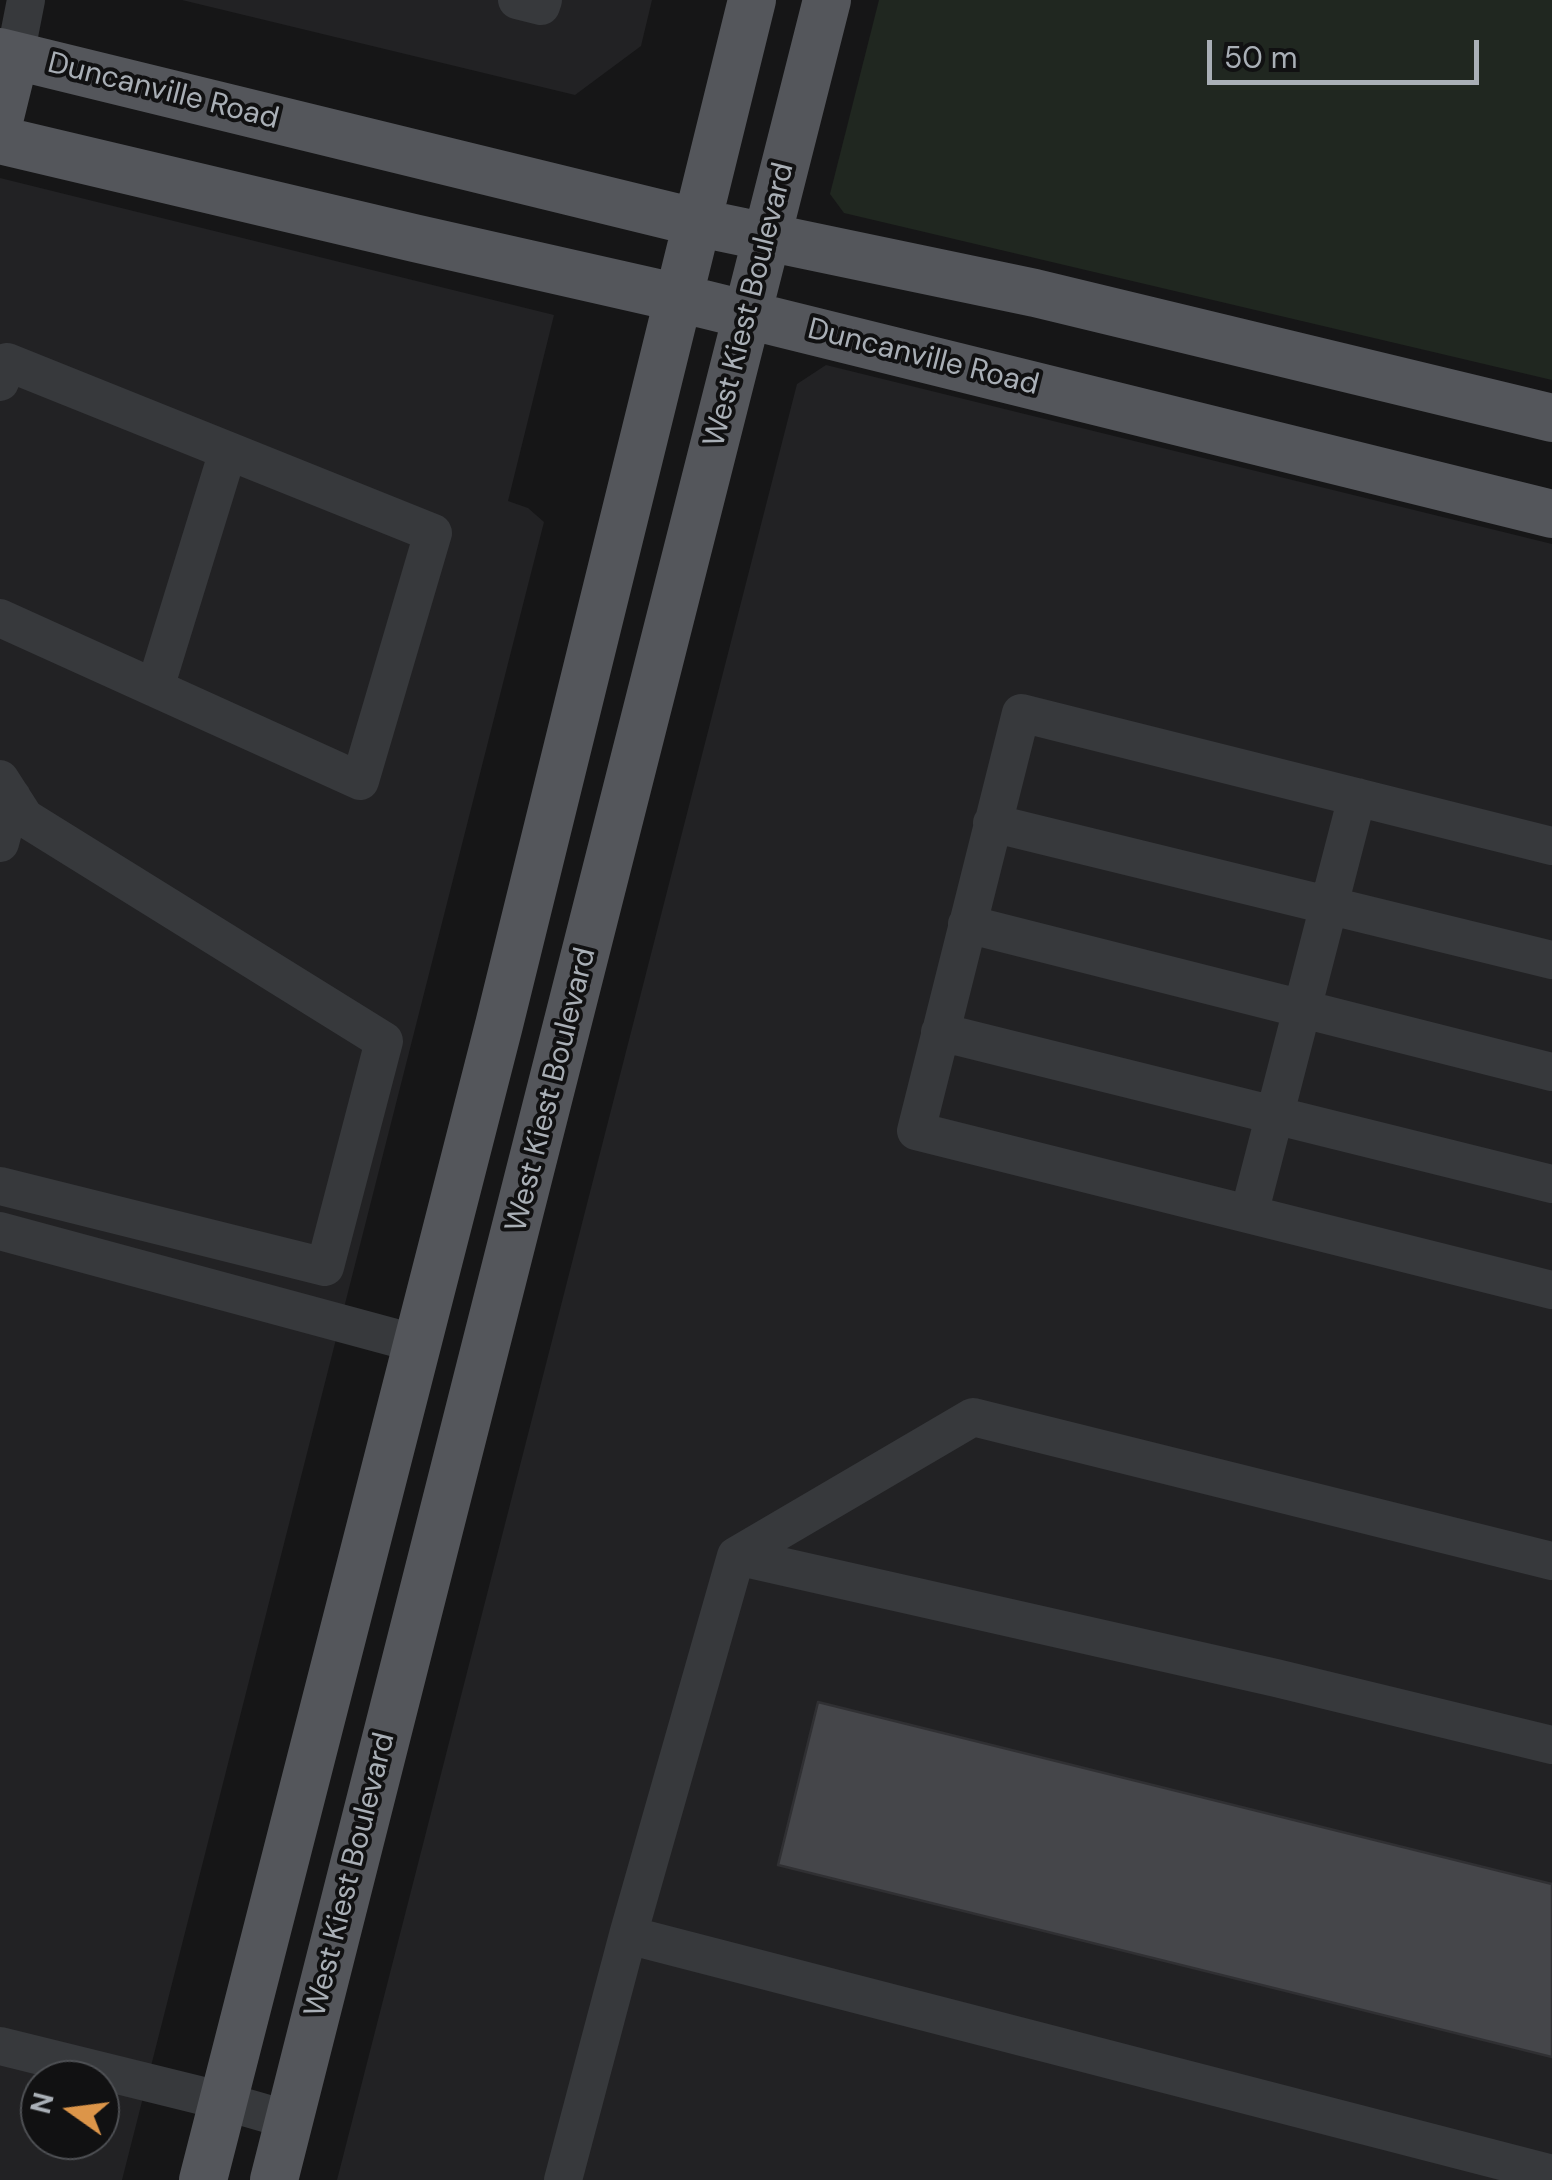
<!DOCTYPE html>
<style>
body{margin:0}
#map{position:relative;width:1552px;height:2180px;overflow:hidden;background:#161617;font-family:"DM Sans",sans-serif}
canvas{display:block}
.north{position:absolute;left:20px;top:2060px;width:100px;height:100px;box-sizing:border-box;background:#111112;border:2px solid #4e5054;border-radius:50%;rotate:284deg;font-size:28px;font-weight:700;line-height:40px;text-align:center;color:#a9afb6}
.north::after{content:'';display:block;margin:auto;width:35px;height:45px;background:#dc9549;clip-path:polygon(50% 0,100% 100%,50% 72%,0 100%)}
.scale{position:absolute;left:1207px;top:40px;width:272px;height:45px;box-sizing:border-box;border:5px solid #a9afb6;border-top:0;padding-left:12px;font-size:30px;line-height:35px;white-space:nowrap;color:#a9afb6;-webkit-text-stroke:8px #111112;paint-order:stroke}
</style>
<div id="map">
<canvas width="1552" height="2180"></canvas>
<div class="north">N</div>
<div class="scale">50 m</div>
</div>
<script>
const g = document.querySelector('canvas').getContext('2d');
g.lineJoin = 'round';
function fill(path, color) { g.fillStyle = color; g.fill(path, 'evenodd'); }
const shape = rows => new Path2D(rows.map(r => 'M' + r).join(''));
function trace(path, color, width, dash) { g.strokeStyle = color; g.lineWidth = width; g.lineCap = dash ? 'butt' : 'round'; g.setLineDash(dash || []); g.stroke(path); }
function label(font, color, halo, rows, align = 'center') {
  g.font = font + ' "DM Sans",sans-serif'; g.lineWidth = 8; g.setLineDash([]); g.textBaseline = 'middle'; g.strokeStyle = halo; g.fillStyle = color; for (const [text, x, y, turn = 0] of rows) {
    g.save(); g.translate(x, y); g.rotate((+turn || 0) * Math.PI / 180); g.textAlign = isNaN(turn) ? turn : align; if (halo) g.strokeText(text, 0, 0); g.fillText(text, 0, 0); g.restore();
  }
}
const built = shape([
 [182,0,652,0,641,46,575,95],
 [0,178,554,315,508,501,528,508,544,522,122,2180,0,2180],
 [40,2080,100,2080,100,2140,40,2140],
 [826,365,1552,544,1552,2180,337,2180,797,384]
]);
const green = shape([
 [879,0,1552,0,1552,380,844,213,830,194]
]);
const building = shape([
 [818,1702,1552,1884,1552,2057,778,1865,818,1702]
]);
const minor = shape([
 [517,0,541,6,543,0],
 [15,56,26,0],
 [0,382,7,362,433,533,360,781,0,618],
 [155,688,228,451],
 [0,779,25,818,384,1041,325,1267,0,1186],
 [992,823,1552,960],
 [0,843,12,797],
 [1552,846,1021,713,916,1131,1552,1290],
 [967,924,1552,1072],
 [940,1032,1552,1184],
 [1249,1214,1357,797],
 [0,1231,418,1344],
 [736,1556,1276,1678,1552,1745],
 [1552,1561,973,1417,736,1556,628,1935,1552,2174],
 [0,2046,223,2101,289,2120],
 [563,2180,628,1935]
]);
const major = shape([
 [0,52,695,222,1035,293,1552,418],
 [0,117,15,56],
 [0,140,414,238,679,298,1552,514],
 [203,2180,499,1025,752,0],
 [274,2180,827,0]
]);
const streetNames = [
 ["Duncanville Road",163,92,14],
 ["West Kiest Boulevard",750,305,-76],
 ["Duncanville Road",923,358,14],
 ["West Kiest Boulevard",552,1090,-76],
 ["West Kiest Boulevard",351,1875,-76]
];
fill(built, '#222224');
fill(green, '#202720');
fill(building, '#45464a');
trace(building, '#303033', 2.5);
trace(minor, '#37393c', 38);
trace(major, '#54565b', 48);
label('30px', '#a9afb6', '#111112', streetNames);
</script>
